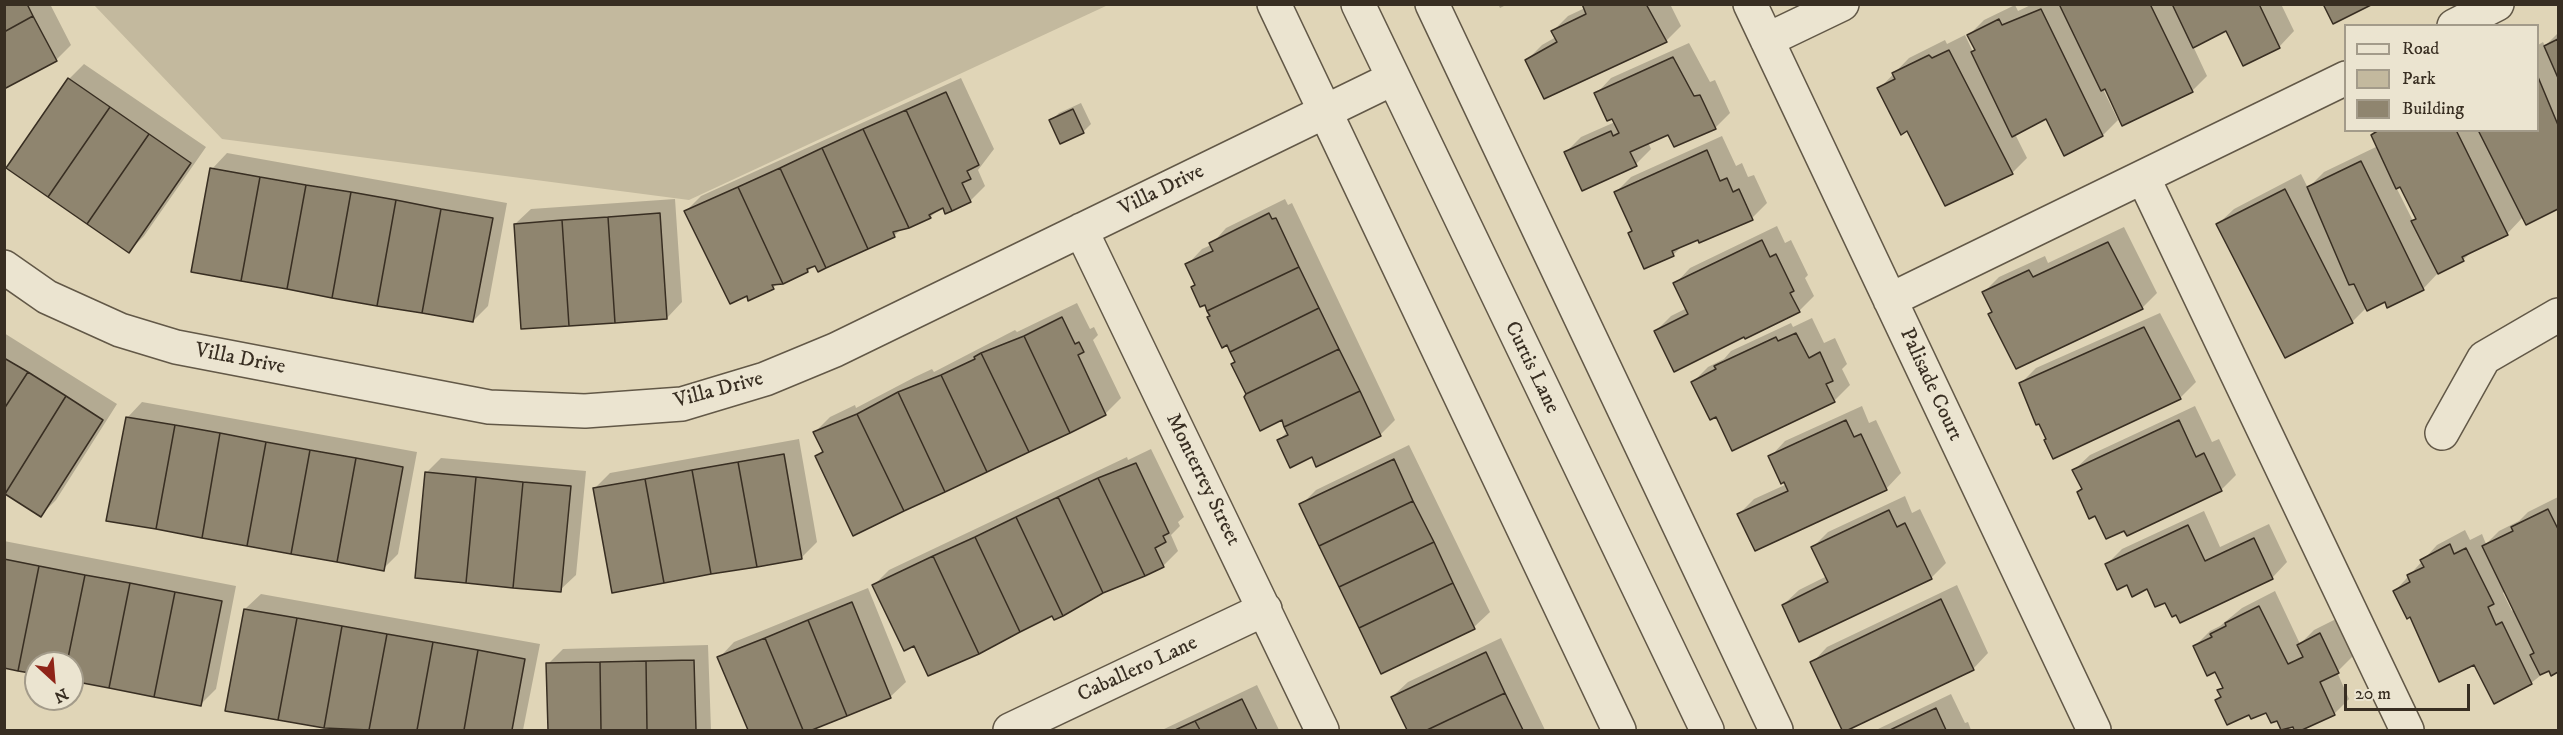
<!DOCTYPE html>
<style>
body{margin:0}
#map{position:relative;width:2563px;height:735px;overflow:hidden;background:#e0d5b7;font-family:"IM FELL DW Pica",serif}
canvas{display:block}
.frame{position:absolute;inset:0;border:6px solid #382e22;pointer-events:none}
.legend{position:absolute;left:2344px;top:24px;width:195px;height:108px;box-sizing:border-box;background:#ebe4d0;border:2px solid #a39b8a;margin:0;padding:8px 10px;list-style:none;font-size:18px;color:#382e22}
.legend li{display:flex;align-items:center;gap:12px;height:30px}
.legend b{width:30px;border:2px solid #a39b8a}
.north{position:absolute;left:24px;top:651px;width:60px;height:60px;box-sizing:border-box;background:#ebe4d0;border:2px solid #a39b8a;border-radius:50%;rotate:154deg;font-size:16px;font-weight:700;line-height:24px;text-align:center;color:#382e22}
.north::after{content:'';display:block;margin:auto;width:21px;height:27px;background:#8f2418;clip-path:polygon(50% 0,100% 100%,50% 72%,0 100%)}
.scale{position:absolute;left:2344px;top:684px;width:126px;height:27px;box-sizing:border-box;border:3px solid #382e22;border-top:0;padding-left:8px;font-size:18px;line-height:21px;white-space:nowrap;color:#382e22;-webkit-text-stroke:4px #ebe4d0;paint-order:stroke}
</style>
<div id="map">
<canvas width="2563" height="735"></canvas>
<div class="frame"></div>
<ul class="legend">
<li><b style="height:8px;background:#ebe4d0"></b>Road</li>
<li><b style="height:16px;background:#c3b99e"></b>Park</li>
<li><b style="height:16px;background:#8f856f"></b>Building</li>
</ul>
<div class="north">N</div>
<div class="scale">20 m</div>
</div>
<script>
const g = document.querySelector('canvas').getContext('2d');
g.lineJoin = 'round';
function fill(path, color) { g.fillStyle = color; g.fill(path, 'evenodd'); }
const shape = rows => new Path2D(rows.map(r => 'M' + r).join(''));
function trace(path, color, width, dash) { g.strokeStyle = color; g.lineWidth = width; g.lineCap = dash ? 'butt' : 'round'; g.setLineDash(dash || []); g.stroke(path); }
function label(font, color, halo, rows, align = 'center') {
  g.font = font + ' "IM FELL DW Pica",serif'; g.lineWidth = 4.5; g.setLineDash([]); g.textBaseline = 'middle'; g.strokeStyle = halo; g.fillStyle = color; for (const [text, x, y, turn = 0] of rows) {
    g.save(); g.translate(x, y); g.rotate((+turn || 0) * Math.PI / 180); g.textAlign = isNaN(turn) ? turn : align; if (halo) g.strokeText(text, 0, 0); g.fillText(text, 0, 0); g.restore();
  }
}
const green = shape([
 [94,5,1108,5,689,200,222,139]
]);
const shadow = shape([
 [4,4,50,4,71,45,56,60],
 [1498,4,1508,4,1500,8],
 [1583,4,1670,4,1681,26,1666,41,1527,60,1542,45,1556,37,1553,31,1568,16,1585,8],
 [2033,4,2281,4,2294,31,2279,47,2227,29,2193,46,2207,76,2192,91,2103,89,2118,120,2103,135,2065,154,2046,117,2015,134,2027,158,2012,173,1907,129,1879,89,1909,58,1945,40,1947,44,1965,35,1973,52,1976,49,1969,35,1984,20,2015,5,2018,11],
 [2558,33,2558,207,2526,223,2523,217,2507,234,2472,251,2463,260,2438,273,2423,289,2367,307,2353,321,2285,356,2218,224,2234,209,2301,174,2308,188,2324,172,2378,146,2372,135,2377,130,2538,130,2538,45,2543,42,2545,46],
 [2401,185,2417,218,2413,221,2396,187],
 [1689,43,1710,82,1715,80,1730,113,1715,128,1669,133,1648,142,1651,149,1636,164,1566,152,1581,137,1615,122,1596,94,1611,78],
 [84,64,206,147,144,236,129,251,69,79],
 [961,78,994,149,978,170,985,186,970,201,944,206,930,217,903,227,894,236,814,265,808,271,779,282,773,288,686,211,701,196],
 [1081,103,1091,124,1083,132,1051,121,1059,113],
 [1722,136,1736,166,1742,163,1748,177,1754,175,1767,203,1752,218,1698,238,1683,245,1673,255,1633,230,1616,192,1631,177],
 [227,153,507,203,488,306,473,321,212,169],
 [675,199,682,302,667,318,515,224,531,209],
 [1285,199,1288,205,1292,203,1395,420,1380,435,1312,455,1279,440,1288,431,1282,418,1261,429,1233,364,1236,361,1187,265,1202,249,1211,245,1226,228],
 [1777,226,1785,243,1791,240,1808,275,1805,278,1814,296,1799,311,1744,335,1656,331,1671,316,1687,308,1675,284,1690,268],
 [2124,227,2157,293,2142,308,1984,292,1999,277,2045,256,2048,263],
 [1077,303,1090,329,1094,327,1098,335,1093,340,1121,398,1105,414,854,534,817,456,823,450,815,432,830,417,855,405,856,408,915,377,932,369,934,372,1015,330,1017,332],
 [2160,313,2196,382,2180,398,2054,457,2048,438,2021,383,2036,368],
 [1812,318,1824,343,1835,338,1847,364,1842,369,1850,385,1834,401,1733,449,1716,415,1693,382,1708,367,1724,359,1731,351,1791,323,1793,327],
 [4,333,117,404,56,500,41,515,4,492],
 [142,402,417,452,398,554,383,569,127,418],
 [1862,406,1869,423,1876,420,1901,473,1886,489,1739,514,1754,499,1787,484,1770,457,1785,441],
 [2195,406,2212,442,2219,439,2236,475,2221,490,2125,529,2096,514,2078,492,2083,488,2074,470,2090,455],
 [799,439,817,542,802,557,595,488,610,473],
 [1409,445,1490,612,1474,627,1381,672,1301,505,1316,490],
 [1151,449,1184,517,1178,522,1180,526,1171,535,1178,551,1163,566,1098,594,1092,600,1055,618,1053,615,1010,635,1004,641,941,670,915,644,874,585,889,570,1127,457,1128,460],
 [441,458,586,471,576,575,560,590,426,473],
 [1905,496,1912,513,1920,509,1946,563,1931,578,1783,605,1799,590,1827,576,1813,547,1828,532],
 [2558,497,2558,670,2552,674,2549,669,2531,683,2475,663,2411,615,2395,591,2437,545,2465,530,2470,540,2482,534,2486,544,2499,531,2519,521,2528,512],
 [2505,591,2514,609,2512,611,2503,593],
 [2204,511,2220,547,2269,524,2287,562,2272,578,2166,601,2148,587,2128,583,2107,564,2122,549],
 [4,541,236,586,216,689,200,705,72,680,72,663,36,663,36,673,4,667],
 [1957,585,1988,653,1973,669,1844,730,1812,663,1827,647],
 [868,588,906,682,890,697,808,730,749,730,719,658,734,642],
 [2275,591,2300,644,2314,630,2336,619,2353,656,2337,672,2349,699,2334,714,2299,730,2293,725,2283,730,2277,719,2267,711,2217,700,2222,696,2219,691,2224,686,2216,670,2195,646,2210,631,2220,626,2242,608],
 [261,594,540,644,523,730,344,730,227,709,245,609],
 [1501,638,1545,730,1408,730,1392,697,1408,682],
 [708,645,711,730,549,730,548,664,563,649],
 [1257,685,1279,730,1162,730],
 [1951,694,1965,723,1968,722,1971,730,1876,730]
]);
const building = shape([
 [4,4,27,4,33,16,4,32,4,4],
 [1582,4,1646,4,1667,42,1544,99,1525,60,1557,42,1551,31,1586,14,1582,4],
 [2059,4,2150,4,2193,92,2122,126,2105,89,2101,91,2059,4],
 [2172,4,2259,4,2280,48,2243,66,2226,31,2193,48,2172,4],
 [2323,4,2371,4,2371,5,2333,24,2323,4],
 [2041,9,2103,136,2064,156,2046,119,2012,137,1971,52,1975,50,1967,35,1999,19,2002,25,2041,9],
 [33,16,57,61,4,89,4,32,33,16],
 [2558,39,2558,78,2544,46,2558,39],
 [1949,50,2013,174,1945,206,1907,131,1901,135,1877,88,1895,79,1892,73,1929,55,1932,58,1949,50],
 [1673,57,1694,96,1700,95,1716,129,1674,147,1668,135,1630,152,1637,166,1582,191,1564,152,1611,131,1613,136,1619,133,1612,119,1607,121,1594,93,1673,57],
 [2538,77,2558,125,2558,209,2526,225,2478,130,2538,130,2538,77],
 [68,78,110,107,48,197,6,168,68,78],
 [946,92,979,165,967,171,971,179,962,183,971,202,952,211,906,110,946,92],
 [110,107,149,134,87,224,48,197,110,107],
 [1073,109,1084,133,1060,144,1049,120,1073,109],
 [906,110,952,211,945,214,943,208,929,215,931,218,909,228,863,129,906,110],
 [863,129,909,228,893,232,895,237,868,249,822,148,863,129],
 [2379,130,2456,130,2508,235,2462,257,2464,261,2438,274,2411,221,2416,219,2400,187,2396,189,2371,135,2379,130],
 [149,134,191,163,129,253,87,224,149,134],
 [822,148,868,249,826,268,780,168,822,148],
 [1707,150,1720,181,1727,178,1733,192,1739,189,1753,220,1699,243,1698,240,1672,251,1674,256,1644,269,1628,233,1632,231,1614,192,1707,150],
 [2361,161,2424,290,2387,308,2385,302,2367,311,2354,284,2349,285,2307,187,2361,161],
 [210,168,260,177,241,281,191,272,210,168],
 [780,168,826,268,818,272,815,266,807,269,808,272,783,284,738,187,780,168],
 [260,177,306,185,287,289,241,281,260,177],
 [306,185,351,192,332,298,287,289,306,185],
 [738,187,783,284,772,285,774,289,748,301,747,296,730,304,684,211,738,187],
 [2285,189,2353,323,2285,358,2216,224,2285,189],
 [351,192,396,200,377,306,332,298,351,192],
 [396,200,441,209,422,313,377,306,396,200],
 [441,209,493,218,473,322,422,313,441,209],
 [660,213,667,319,615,323,608,217,660,213],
 [1269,213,1272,219,1276,218,1299,267,1207,311,1205,305,1200,307,1191,287,1195,285,1185,264,1213,251,1209,243,1269,213],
 [608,217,615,323,569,326,562,220,608,217],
 [562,220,569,326,521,329,514,224,562,220],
 [1762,240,1770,257,1776,254,1794,291,1790,293,1800,312,1745,339,1744,337,1674,372,1654,331,1688,314,1673,283,1762,240],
 [2108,242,2143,309,2016,369,1988,314,1992,312,1982,292,2029,270,2033,277,2108,242],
 [1299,267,1319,308,1230,352,1227,345,1222,348,1207,317,1210,316,1207,311,1299,267],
 [1319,308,1339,349,1246,394,1231,364,1235,362,1230,352,1319,308],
 [1062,317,1075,344,1079,342,1084,352,1078,355,1106,415,1070,433,1024,336,1062,317],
 [2144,327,2181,399,2053,459,2044,440,2046,439,2039,424,2036,425,2019,383,2144,327],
 [1796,333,1809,358,1820,352,1833,381,1826,384,1835,402,1732,451,1716,417,1710,420,1691,382,1716,369,1714,366,1776,337,1778,341,1796,333],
 [1024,336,1070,433,1029,452,981,353,1024,336],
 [1339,349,1360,391,1284,427,1282,420,1260,431,1244,397,1246,394,1339,349],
 [981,353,1029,452,987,472,941,375,975,359,974,357,981,353],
 [4,358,28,372,4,409,4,358],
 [28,372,66,396,5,494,4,409,28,372],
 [941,375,987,472,945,492,898,392,941,375],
 [1360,391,1381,436,1316,467,1312,457,1290,468,1277,440,1288,435,1284,427,1360,391],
 [898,392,945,492,904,511,857,414,898,392],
 [66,396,103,420,41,517,5,494,66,396],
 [857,414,904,511,853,536,815,456,823,452,813,432,857,414],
 [126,417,175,425,156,529,106,521,126,417],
 [1846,420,1854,437,1861,434,1887,490,1755,551,1737,514,1788,491,1784,482,1781,484,1768,456,1846,420],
 [2179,420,2196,457,2204,453,2222,491,2127,536,2124,531,2106,539,2095,516,2089,519,2077,492,2082,489,2072,470,2179,420],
 [175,425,220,433,202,538,156,529,175,425],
 [220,433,266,442,247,546,202,538,220,433],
 [266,442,310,450,291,554,247,546,266,442],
 [310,450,356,458,337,562,291,554,310,450],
 [784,454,802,559,757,567,738,462,784,454],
 [356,458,403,467,384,571,337,562,356,458],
 [1394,459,1413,501,1319,546,1299,504,1394,459],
 [738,462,757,567,711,574,692,470,738,462],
 [1136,463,1169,533,1163,536,1166,542,1155,548,1164,567,1145,576,1098,478,1136,463],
 [692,470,711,574,664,583,645,479,692,470],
 [425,472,476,477,466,583,415,578,425,472],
 [476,477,523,482,513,588,466,583,476,477],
 [1098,478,1145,576,1103,593,1058,497,1098,478],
 [645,479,664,583,612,593,593,488,645,479],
 [523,482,571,486,561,592,513,588,523,482],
 [1058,497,1103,593,1063,616,1016,517,1058,497],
 [1413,501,1434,542,1339,587,1319,546,1413,501],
 [2548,509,2558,529,2558,672,2551,676,2549,671,2540,675,2530,655,2534,653,2482,546,2513,531,2511,527,2548,509],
 [1889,510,1897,527,1905,523,1932,579,1799,642,1782,605,1828,582,1811,547,1889,510],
 [1016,517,1063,616,1054,620,1052,616,1020,632,975,537,1016,517],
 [2188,525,2205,561,2254,538,2273,579,2180,623,2176,615,2172,617,2165,603,2155,607,2147,589,2132,597,2127,585,2117,590,2105,564,2188,525],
 [975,537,1020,632,979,654,933,556,975,537],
 [1434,542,1453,583,1359,628,1339,587,1434,542],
 [2450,544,2454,554,2466,548,2494,604,2488,607,2496,625,2502,622,2532,684,2494,704,2474,665,2439,682,2410,617,2407,619,2393,591,2410,582,2407,575,2424,567,2420,560,2450,544],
 [933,556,979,654,928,676,914,646,904,651,872,585,933,556],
 [4,559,39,566,18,671,4,668,4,559],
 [39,566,85,575,67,663,36,663,36,674,18,671,39,566],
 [85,575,130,583,109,688,72,681,72,663,67,663,85,575],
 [130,583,175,592,154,697,109,688,130,583],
 [1453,583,1475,629,1381,674,1359,628,1453,583],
 [175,592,222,601,201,706,154,697,175,592],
 [1941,599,1974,670,1848,730,1842,730,1810,662,1941,599],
 [852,602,891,698,847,716,808,620,852,602],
 [2259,606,2288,664,2303,657,2297,645,2320,633,2339,673,2320,682,2335,715,2302,730,2294,730,2293,727,2281,730,2277,721,2271,723,2266,713,2251,719,2249,715,2227,725,2215,700,2221,697,2217,690,2223,688,2215,672,2207,676,2193,646,2212,637,2210,634,2226,626,2225,623,2259,606],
 [244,609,297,618,278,720,225,711,244,609],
 [297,618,342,626,324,728,278,720,297,618],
 [808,620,847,716,812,730,803,730,765,638,808,620],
 [342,626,387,634,369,730,324,728,342,626],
 [387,634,433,642,417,730,369,730,387,634],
 [765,638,803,730,748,730,717,657,765,638],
 [433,642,478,650,464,730,417,730,433,642],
 [478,650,525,659,512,730,464,730,478,650],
 [1486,652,1505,693,1427,730,1407,730,1391,697,1486,652],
 [694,660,696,730,647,730,646,661,694,660],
 [646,661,647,730,601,730,600,662,646,661],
 [600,662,601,730,548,730,546,663,600,662],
 [1505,693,1523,730,1427,730,1505,693],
 [1242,699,1257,730,1200,730,1195,721,1242,699],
 [1936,708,1946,730,1890,730,1936,708],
 [1195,721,1200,730,1175,730,1195,721]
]);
const minor = shape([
 [1274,4,1619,730],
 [1358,4,1707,730],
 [1432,4,1776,730],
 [1750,4,2094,730],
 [2454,26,2497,4],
 [1767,40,1842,4],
 [2143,177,2407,730],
 [1081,230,1322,730],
 [4,267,47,297,120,330,176,347,489,407,585,411,682,404,765,379,835,350,1392,79],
 [1890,300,2346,78],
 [2442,433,2484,358,2558,315],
 [1010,730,1265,609]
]);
const streetNames = [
 ["Villa Drive",1162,191,-26],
 ["Villa Drive",240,360,11],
 ["Curtis Lane",1531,368,64],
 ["Palisade Court",1930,385,65],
 ["Villa Drive",719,391,-15],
 ["Monterrey Street",1202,480,64],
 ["Caballero Lane",1138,670,-25]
];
fill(green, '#c3b99e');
fill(shadow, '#0003');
fill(building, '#8f856f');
trace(building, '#382e22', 1.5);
trace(minor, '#625847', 36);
trace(minor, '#ebe4d0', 33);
label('21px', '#382e22', '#ebe4d0', streetNames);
</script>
